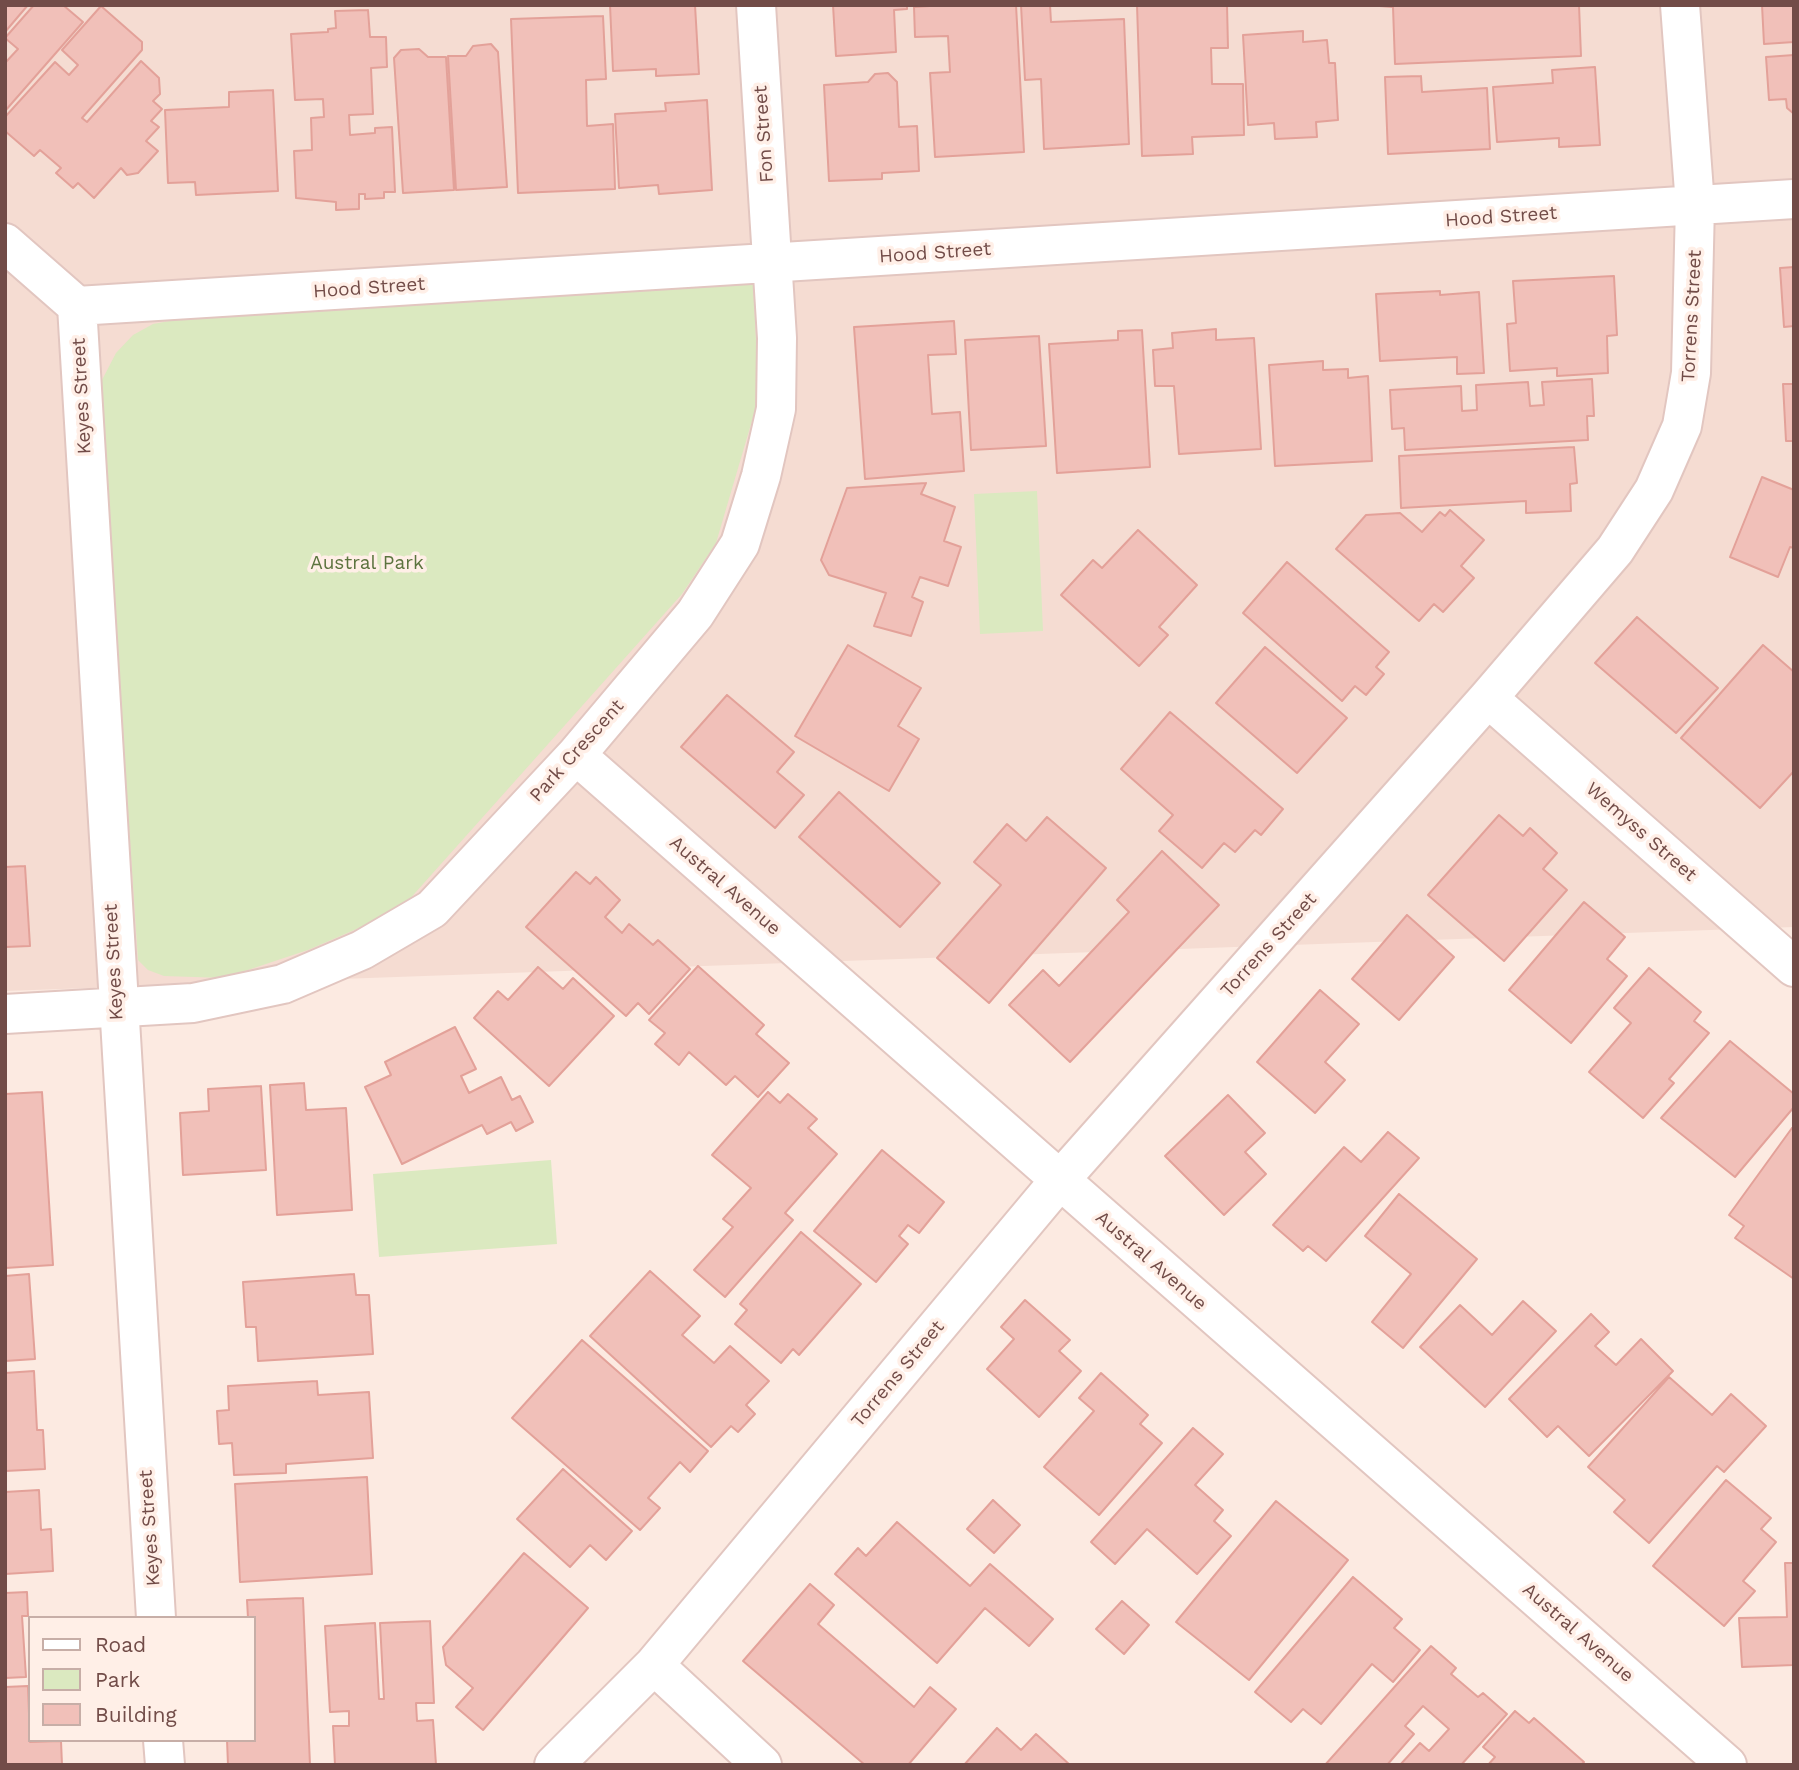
<!DOCTYPE html>
<style>
body{margin:0}
#map{position:relative;width:1799px;height:1770px;overflow:hidden;background:#fceae1;font-family:"Work Sans",sans-serif}
canvas{display:block}
.frame{position:absolute;inset:0;border:7px solid #724c48;pointer-events:none}
.legend{position:absolute;left:28px;top:1616px;width:228px;height:126px;box-sizing:border-box;background:#ffefe7;border:2px solid #c7aea7;margin:0;padding:9px 12px;list-style:none;font-size:21px;color:#724c48}
.legend li{display:flex;align-items:center;gap:14px;height:35px}
.legend b{width:35px;border:2px solid #c7aea7}
</style>
<div id="map">
<canvas width="1799" height="1770"></canvas>
<div class="frame"></div>
<ul class="legend">
<li><b style="height:9px;background:#fff"></b>Road</li>
<li><b style="height:19px;background:#dbe9c0"></b>Park</li>
<li><b style="height:19px;background:#f1c0b9"></b>Building</li>
</ul>
</div>
<script>
const g = document.querySelector('canvas').getContext('2d');
g.lineJoin = 'round';
function fill(path, color) { g.fillStyle = color; g.fill(path, 'evenodd'); }
const shape = rows => new Path2D(rows.map(r => 'M' + r).join(''));
function trace(path, color, width, dash) { g.strokeStyle = color; g.lineWidth = width; g.lineCap = dash ? 'butt' : 'round'; g.setLineDash(dash || []); g.stroke(path); }
function label(font, color, halo, rows, align = 'center') {
  g.font = font + ' "Work Sans",sans-serif'; g.lineWidth = 7; g.setLineDash([]); g.textBaseline = 'middle'; g.strokeStyle = halo; g.fillStyle = color; for (const [text, x, y, turn = 0] of rows) {
    g.save(); g.translate(x, y); g.rotate((+turn || 0) * Math.PI / 180); g.textAlign = isNaN(turn) ? turn : align; if (halo) g.strokeText(text, 0, 0); g.fillText(text, 0, 0); g.restore();
  }
}
const residential = shape([
 [5,5,1794,5,1794,927,5,991]
]);
const green = shape([
 [753,282,759,397,716,543,682,594,407,902,359,928,308,950,224,978,164,976,148,970,138,960,100,395,102,380,116,353,133,335,153,324,197,316],
 [1037,491,1043,631,980,634,974,494],
 [551,1160,557,1244,379,1257,373,1174]
]);
const building = shape([
 [5,5,28,5,5,32,5,5],
 [34,5,63,5,83,22,5,111,5,63,18,49,5,38,34,5],
 [610,5,695,5,699,74,656,76,656,69,613,71,610,5],
 [833,5,907,5,907,9,894,10,896,52,836,56,833,5],
 [945,5,1016,5,1024,152,935,157,930,73,950,72,948,36,915,37,914,7,945,5],
 [1021,5,1050,5,1051,22,1124,19,1129,144,1044,149,1041,79,1025,80,1021,5],
 [1137,5,1227,5,1228,48,1211,48,1212,84,1243,84,1244,135,1192,137,1193,154,1142,156,1137,5],
 [1366,5,1579,5,1581,56,1395,64,1393,7,1366,5],
 [1762,5,1794,5,1794,42,1764,44,1762,5],
 [101,6,142,42,142,50,82,118,87,122,141,61,159,78,160,94,153,101,162,109,151,121,159,127,146,141,158,151,138,173,127,175,121,168,94,198,78,183,73,188,56,173,61,168,40,150,34,156,5,131,5,117,55,62,69,75,78,65,62,50,101,6],
 [368,10,370,37,386,37,387,67,371,68,373,114,349,115,350,135,375,133,375,128,392,127,395,192,384,192,384,198,365,199,365,194,359,194,359,209,336,210,336,202,296,198,294,151,312,150,311,118,324,117,323,99,295,100,291,34,328,32,328,29,336,28,335,11,368,10],
 [603,16,606,79,586,80,587,126,613,124,615,189,518,193,511,19,603,16],
 [1303,31,1303,42,1327,40,1329,63,1335,63,1338,120,1316,122,1317,137,1275,139,1274,123,1248,125,1243,35,1303,31],
 [491,44,498,52,507,187,456,190,448,56,466,56,473,46,491,44],
 [419,49,428,57,446,57,454,190,403,193,394,58,401,50,419,49],
 [1794,55,1794,114,1787,108,1786,99,1769,100,1766,57,1794,55],
 [1595,67,1600,145,1559,147,1559,138,1497,142,1493,87,1553,83,1552,70,1595,67],
 [888,73,897,82,899,127,917,126,919,171,882,173,882,179,829,181,824,85,868,82,875,74,888,73],
 [1421,76,1422,92,1487,88,1490,149,1388,154,1385,77,1421,76],
 [273,90,278,191,196,195,195,182,168,183,165,110,229,107,229,92,273,90],
 [707,100,712,190,659,194,658,185,619,188,615,114,666,111,665,103,707,100],
 [1794,267,1794,326,1784,327,1780,268,1794,267],
 [1614,276,1617,335,1607,336,1608,373,1557,376,1557,368,1510,371,1507,324,1516,323,1513,281,1614,276],
 [1440,291,1440,295,1479,292,1484,373,1457,374,1457,357,1380,361,1376,294,1440,291],
 [954,321,956,354,928,355,932,414,960,412,964,471,865,479,854,327,954,321],
 [1216,329,1216,340,1254,338,1261,449,1179,454,1174,386,1155,386,1153,350,1173,348,1172,333,1216,329],
 [1142,330,1150,467,1057,473,1049,344,1118,340,1118,331,1142,330],
 [1039,336,1046,446,971,450,965,340,1039,336],
 [1323,361,1323,370,1348,369,1348,378,1368,376,1372,461,1275,466,1269,365,1323,361],
 [1592,379,1594,416,1587,416,1588,440,1405,450,1404,428,1392,429,1390,390,1461,386,1462,411,1477,410,1476,385,1528,382,1530,406,1544,405,1542,382,1592,379],
 [1783,384,1794,384,1794,441,1786,441,1783,384],
 [1574,447,1577,483,1570,484,1571,511,1526,513,1526,501,1401,508,1399,456,1574,447],
 [1762,477,1794,490,1794,548,1790,547,1778,577,1730,557,1762,477],
 [926,483,921,494,955,507,944,541,961,547,948,586,920,577,912,597,923,602,911,636,874,626,886,593,829,575,821,560,847,488,926,483],
 [1450,510,1484,540,1461,566,1474,578,1443,612,1434,604,1419,621,1336,549,1366,515,1400,513,1422,532,1440,512,1445,516,1450,510],
 [1138,530,1197,585,1159,627,1168,635,1139,666,1061,595,1093,560,1102,568,1138,530],
 [1287,562,1389,652,1376,667,1384,674,1366,695,1355,686,1342,701,1243,613,1287,562],
 [1637,617,1718,688,1676,733,1595,663,1637,617],
 [848,645,921,688,898,726,919,739,889,791,795,736,848,645],
 [1763,645,1794,672,1794,771,1760,808,1681,738,1763,645],
 [1265,647,1347,718,1297,773,1216,703,1265,647],
 [727,695,794,752,777,772,804,795,775,828,681,747,727,695],
 [1170,712,1283,809,1261,835,1255,830,1235,852,1224,843,1202,868,1159,831,1173,815,1121,769,1170,712],
 [839,792,940,883,900,927,799,837,839,792],
 [1499,815,1523,836,1530,828,1557,853,1543,869,1567,890,1504,961,1428,895,1499,815],
 [1047,817,1106,868,989,1003,937,958,1001,885,974,862,1007,824,1026,841,1047,817],
 [1162,851,1219,905,1070,1062,1009,1005,1043,970,1059,986,1129,912,1117,900,1162,851],
 [25,866,30,946,5,947,5,867,25,866],
 [576,872,590,884,596,877,620,900,605,917,622,933,629,924,653,945,658,940,690,969,649,1014,638,1003,626,1016,526,927,576,872],
 [1584,902,1625,937,1607,959,1627,976,1571,1043,1509,990,1584,902],
 [1407,915,1454,957,1399,1020,1352,979,1407,915],
 [698,966,764,1025,756,1034,789,1063,758,1097,735,1076,726,1085,689,1052,679,1065,655,1044,665,1033,649,1020,698,966],
 [538,967,563,989,573,978,614,1016,549,1086,474,1018,498,991,508,1000,538,967],
 [1649,968,1701,1012,1694,1021,1709,1033,1669,1079,1674,1083,1643,1118,1589,1072,1631,1023,1614,1008,1649,968],
 [1320,990,1359,1024,1325,1062,1345,1080,1315,1113,1257,1062,1320,990],
 [455,1027,476,1069,461,1076,469,1093,501,1077,512,1100,520,1096,533,1122,516,1131,511,1122,487,1134,482,1125,402,1164,365,1087,391,1075,385,1062,455,1027],
 [1730,1041,1794,1094,1794,1107,1735,1177,1661,1118,1730,1041],
 [304,1083,306,1110,346,1108,352,1210,277,1215,270,1085,304,1083],
 [261,1086,266,1170,183,1175,180,1113,209,1111,208,1089,261,1086],
 [42,1092,53,1265,5,1268,5,1094,42,1092],
 [768,1092,780,1103,788,1094,817,1119,808,1128,837,1154,785,1213,793,1220,725,1297,694,1270,733,1227,723,1219,751,1188,712,1155,768,1092],
 [1228,1095,1265,1133,1245,1152,1266,1174,1224,1215,1165,1156,1228,1095],
 [1792,1128,1794,1130,1794,1279,1735,1238,1744,1226,1729,1215,1792,1128],
 [1388,1132,1419,1158,1326,1261,1308,1246,1303,1251,1273,1225,1344,1147,1361,1162,1388,1132],
 [882,1150,944,1202,919,1233,908,1225,899,1236,908,1244,876,1282,814,1231,882,1150],
 [1399,1194,1477,1259,1403,1348,1372,1322,1411,1274,1365,1236,1399,1194],
 [801,1232,861,1284,799,1355,793,1349,781,1363,735,1324,747,1310,740,1304,801,1232],
 [650,1271,700,1316,682,1335,714,1363,730,1346,769,1381,746,1405,755,1414,738,1432,731,1426,711,1447,590,1336,650,1271],
 [29,1274,35,1359,5,1361,5,1276,29,1274],
 [354,1274,356,1295,369,1295,373,1354,258,1361,256,1327,246,1327,243,1282,354,1274],
 [1025,1300,1070,1340,1059,1351,1081,1371,1039,1417,987,1369,1014,1339,1001,1327,1025,1300],
 [1523,1301,1556,1331,1485,1407,1420,1347,1460,1305,1492,1335,1523,1301],
 [1591,1314,1609,1332,1595,1346,1616,1365,1641,1339,1673,1371,1589,1456,1558,1426,1547,1437,1509,1399,1591,1314],
 [582,1340,708,1451,690,1472,680,1462,648,1498,660,1508,640,1530,512,1418,582,1340],
 [34,1371,37,1430,43,1430,45,1469,5,1471,5,1373,34,1371],
 [1101,1373,1148,1415,1140,1424,1162,1443,1099,1515,1044,1467,1094,1411,1079,1398,1101,1373],
 [1669,1377,1712,1415,1731,1394,1766,1426,1724,1472,1717,1466,1649,1543,1614,1512,1625,1500,1588,1467,1669,1377],
 [317,1381,318,1395,369,1392,373,1458,286,1464,286,1473,234,1475,232,1443,219,1444,217,1411,229,1410,228,1386,317,1381],
 [1193,1428,1223,1454,1195,1485,1223,1510,1214,1521,1231,1536,1197,1574,1147,1529,1115,1564,1091,1542,1193,1428],
 [563,1469,632,1531,606,1560,590,1545,570,1567,517,1519,563,1469],
 [367,1477,372,1574,240,1582,235,1484,367,1477],
 [1726,1480,1771,1518,1761,1529,1776,1542,1743,1581,1755,1591,1724,1626,1653,1566,1726,1480],
 [39,1490,41,1530,51,1529,53,1571,5,1574,5,1492,39,1490],
 [993,1500,1020,1525,994,1553,967,1529,993,1500],
 [1276,1501,1348,1560,1249,1680,1176,1622,1276,1501],
 [897,1522,970,1586,990,1564,1053,1619,1029,1646,985,1608,937,1663,835,1574,858,1548,866,1556,897,1522],
 [524,1553,588,1608,483,1730,456,1707,473,1688,446,1665,443,1647,524,1553],
 [1785,1563,1794,1563,1794,1665,1742,1667,1739,1618,1787,1617,1785,1563],
 [1353,1577,1402,1619,1394,1628,1420,1650,1393,1682,1372,1664,1321,1724,1303,1709,1291,1722,1255,1692,1353,1577],
 [810,1584,834,1605,818,1624,914,1707,930,1687,956,1709,908,1765,865,1765,743,1661,810,1584],
 [27,1592,28,1616,22,1616,26,1677,5,1678,5,1593,27,1592],
 [303,1598,310,1765,228,1765,227,1740,254,1740,254,1618,248,1618,247,1600,303,1598],
 [1122,1601,1149,1625,1124,1654,1096,1629,1122,1601],
 [430,1621,434,1703,416,1703,417,1721,433,1720,436,1765,335,1765,333,1726,349,1726,349,1711,330,1712,325,1626,375,1623,379,1699,384,1699,380,1623,430,1621],
 [1431,1646,1456,1668,1451,1674,1478,1697,1483,1693,1507,1714,1461,1765,1400,1765,1420,1743,1429,1751,1449,1729,1423,1706,1405,1726,1414,1734,1387,1765,1325,1765,1431,1646],
 [28,1686,30,1742,61,1741,62,1765,5,1765,5,1687,28,1686],
 [1515,1711,1529,1723,1534,1718,1584,1762,1581,1765,1488,1765,1495,1757,1483,1747,1515,1711],
 [997,1728,1021,1750,1036,1734,1070,1765,964,1765,997,1728]
]);
const minor = shape([
 [5,243,77,306],
 [77,306,1794,199],
 [77,306,156,1618],
 [1488,698,1794,967],
 [576,755,1727,1765],
 [5,1014,193,1003,283,984,362,950,432,909,576,755,695,614,740,544,761,476,776,409,777,338,756,5],
 [654,1665,762,1765],
 [163,1740,165,1765],
 [554,1765,654,1665,1059,1181,1488,698,1615,550,1654,490,1682,426,1691,373,1695,205,1680,5]
]);
const streetNames = [
 ["Fon Street",764,134,-94],
 ["Hood Street",1501,217,-4],
 ["Hood Street",935,253,-4],
 ["Hood Street",369,288,-4],
 ["Torrens Street",1692,316,-87],
 ["Keyes Street",82,396,-93],
 ["Park Crescent",577,751,-48],
 ["Wemyss Street",1641,832,41],
 ["Austral Avenue",725,886,41],
 ["Torrens Street",1269,945,-48],
 ["Keyes Street",114,962,-93],
 ["Austral Avenue",1151,1261,41],
 ["Torrens Street",898,1374,-50],
 ["Keyes Street",150,1528,-94],
 ["Austral Avenue",1578,1633,41]
];
const parkNames = [
 ["Austral Park",367,563]
];
fill(residential, '#f5dcd2');
fill(green, '#dbe9c0');
fill(building, '#f1c0b9');
trace(building, '#e3a199', 2);
trace(minor, '#e2c6c0', 42);
trace(minor, '#fff', 38);
label('19px', '#724c48', '#ffefe7', streetNames);
label('19px', '#5c733e', '#ffefe7', parkNames);
</script>
